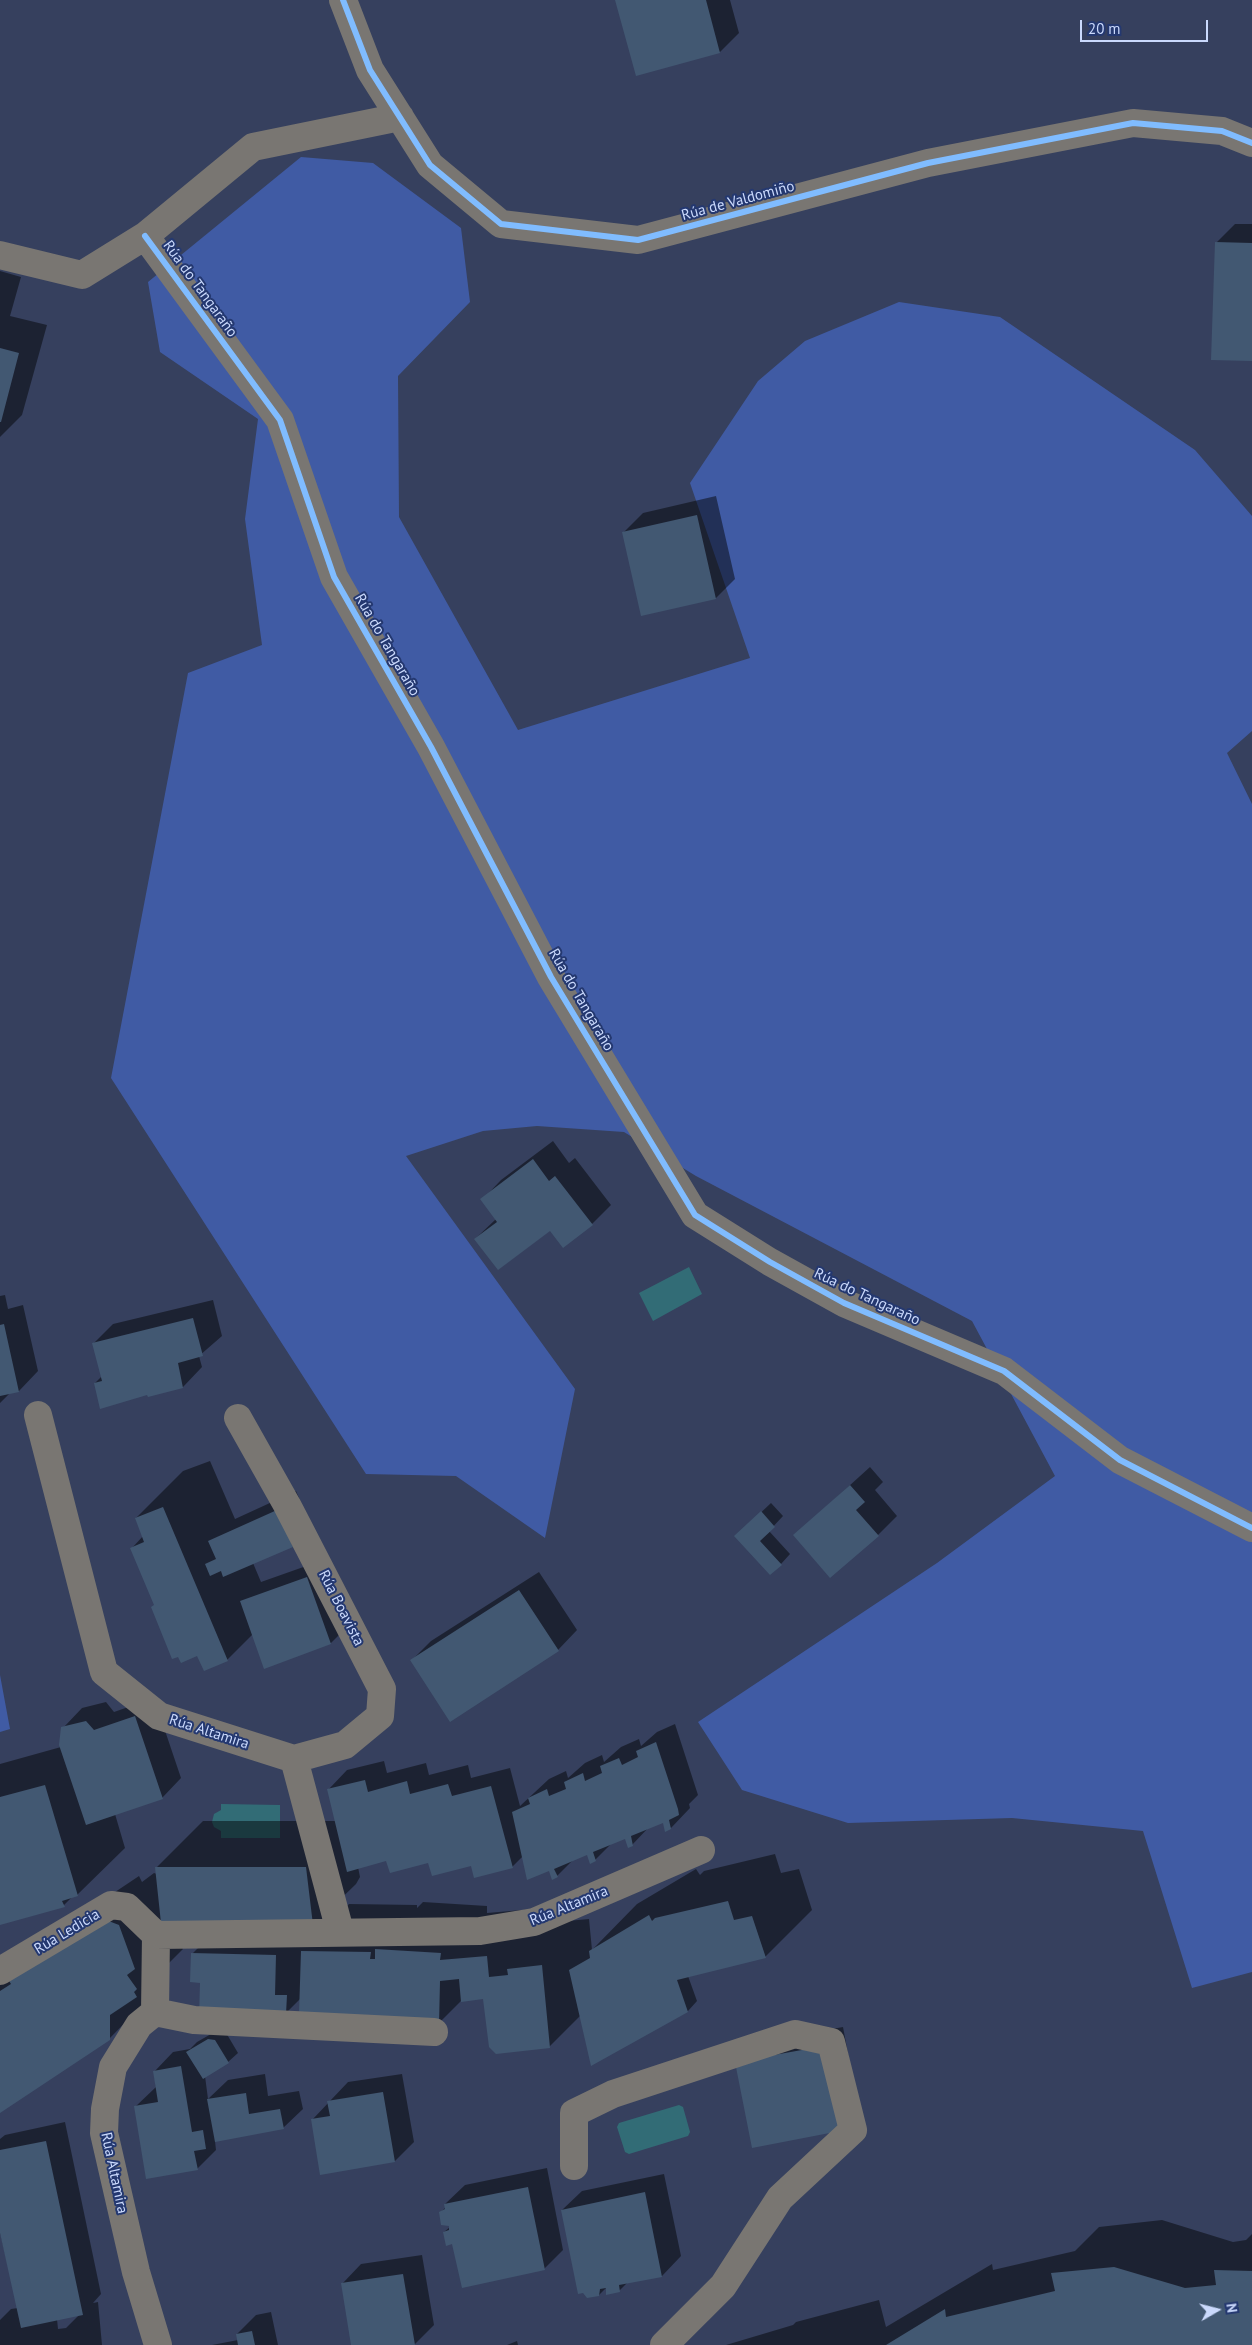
<!DOCTYPE html>
<meta charset="utf-8">
<style>
body{margin:0}
#map{position:relative;width:1252px;height:2345px;overflow:hidden;background:#36405e;font-family:"PT Sans",sans-serif}
canvas{display:block}
.north{position:absolute;left:1192px;top:2285px;width:50px;height:50px;-webkit-text-stroke:4px #243870;paint-order:stroke;rotate:82deg;font-size:14px;font-weight:700;line-height:20px;text-align:center;color:#cad9fc}
.north::after{content:'';display:block;margin:auto;width:18px;height:22px;background:#cad9fc;clip-path:polygon(50% 0,100% 100%,50% 72%,0 100%)}
.scale{position:absolute;left:1080px;top:20px;width:128px;height:22px;box-sizing:border-box;border:2px solid #cad9fc;border-top:0;padding-left:6px;font-size:15px;line-height:18px;white-space:nowrap;color:#cad9fc;-webkit-text-stroke:4px #243870;paint-order:stroke}
</style>
<div id="map">
<canvas width="1252" height="2345"></canvas>
<div class="north">N</div>
<div class="scale">20 m</div>
</div>
<script>
const g = document.querySelector('canvas').getContext('2d');
g.lineJoin = 'round';
function fill(path, color) { g.fillStyle = color; g.fill(path, 'evenodd'); }
const shape = rows => new Path2D(rows.map(r => 'M' + r).join(''));
function trace(path, color, width, dash) { g.strokeStyle = color; g.lineWidth = width; g.lineCap = dash ? 'butt' : 'round'; g.setLineDash(dash || []); g.stroke(path); }
function label(font, color, halo, rows, align = 'center') {
  g.font = font + ' "PT Sans",sans-serif'; g.lineWidth = 4; g.setLineDash([]); g.textBaseline = 'middle'; g.strokeStyle = halo; g.fillStyle = color; for (const [text, x, y, turn = 0] of rows) {
    g.save(); g.translate(x, y); g.rotate((+turn || 0) * Math.PI / 180); g.textAlign = isNaN(turn) ? turn : align; if (halo) g.strokeText(text, 0, 0); g.fillText(text, 0, 0); g.restore();
  }
}
const green = shape([
 [301,157,373,163,461,228,470,302,398,376,399,517,518,730,750,658,690,483,758,381,805,341,899,302,1000,317,1195,450,1252,516,1252,731,1227,753,1252,804,1252,1972,1192,1988,1143,1831,1012,1818,848,1823,742,1790,698,1722,937,1563,1055,1476,972,1321,696,1176,624,1132,537,1126,483,1131,406,1156,575,1389,545,1538,456,1476,366,1474,111,1078,188,673,262,645,245,519,258,419,160,352,148,282],
 [0,1675,10,1729,0,1732]
]);
const water = shape([
 [689,1267,702,1294,653,1321,639,1293],
 [221,1804,280,1805,280,1838,221,1838,221,1831,214,1827,212,1822,214,1814,221,1810],
 [679,2105,683,2107,690,2132,688,2136,629,2154,625,2152,617,2127,619,2123]
]);
const shadow = shape([
 [617,0,730,0,739,33,720,52],
 [1235,224,1252,224,1252,360,1216,243],
 [0,271,21,277,10,316,47,325,22,415,0,437],
 [716,496,735,579,716,598,642,615,624,532,643,513],
 [553,1141,569,1163,575,1158,611,1205,592,1224,475,1239,496,1219,482,1200,501,1180],
 [5,1295,8,1309,23,1305,38,1371,19,1391,10,1393,0,1403,0,1296],
 [213,1300,222,1336,199,1356,202,1367,183,1387,95,1383,102,1376,94,1343,113,1324],
 [210,1461,235,1519,296,1491,312,1527,293,1546,253,1563,261,1582,326,1559,350,1624,331,1643,253,1634,227,1660,197,1655,155,1604,132,1548,143,1536,136,1518,183,1471],
 [870,1467,883,1482,875,1490,897,1516,878,1535,795,1535],
 [771,1503,783,1516,769,1531,790,1554,781,1564,736,1536],
 [539,1572,577,1630,558,1650,412,1660,431,1641],
 [154,1698,181,1778,162,1798,115,1814,125,1848,77,1895,73,1896,64,1905,0,1924,0,1764,61,1747,63,1728,82,1708,106,1702,114,1712],
 [675,1724,698,1795,689,1804,690,1808,671,1828,663,1821,650,1826,632,1845,626,1837,613,1842,595,1860,588,1853,574,1859,557,1876,550,1870,523,1856,512,1867,387,1860,358,1867,360,1877,356,1884,322,1917,322,1931,349,1904,417,1905,417,1908,423,1902,487,1906,487,1913,534,1909,556,1922,589,1919,592,1950,637,1904,696,1869,700,1875,704,1871,775,1854,781,1873,799,1869,812,1910,765,1957,688,1976,697,2001,688,2011,592,2064,581,2015,549,2047,484,1998,462,2000,438,2024,301,1998,286,2013,201,1982,192,1954,215,1931,180,1944,183,1949,157,1975,156,1991,109,2039,0,2112,0,1969,139,1876,142,1882,154,1873,157,1874,156,1868,203,1821,336,1821,328,1790,347,1770,384,1761,387,1773,426,1763,429,1775,468,1765,471,1778,510,1768,520,1806,549,1779,566,1771,568,1778,585,1763,602,1755,604,1762,621,1747,639,1739,641,1746,657,1732],
 [843,2027,859,2111,756,2043],
 [218,2030,225,2031,238,2053,228,2062,205,2076,208,2099,228,2080,265,2074,268,2096,299,2091,303,2109,283,2128,215,2141,216,2150,197,2169,135,2107,156,2087,154,2072,173,2052,190,2049,197,2042],
 [402,2074,414,2142,395,2161,321,2173,312,2120,348,2082],
 [65,2122,101,2294,93,2303,98,2302,102,2345,0,2345,0,2320,11,2309,18,2308,0,2232,0,2139,5,2135],
 [80,2314,66,2328,58,2329,57,2319],
 [547,2168,563,2250,544,2269,453,2243,444,2232,450,2227,440,2213,446,2207,445,2204,465,2185],
 [664,2174,681,2256,662,2276,628,2282,620,2290,607,2287,599,2295,562,2210,582,2191],
 [1162,2220,1233,2242,1246,2240,1252,2234,1252,2345,726,2345,793,2325,796,2322,879,2300,886,2327,992,2264,993,2270,1075,2251,1099,2227],
 [422,2255,434,2325,414,2345,353,2345,342,2284,361,2264],
 [271,2312,278,2345,212,2345,238,2340,237,2334,256,2315],
 [517,2341,518,2345,507,2345]
]);
const building = shape([
 [615,0,706,0,720,53,636,76],
 [1215,242,1252,243,1252,361,1211,360],
 [0,348,19,353,1,422,0,422],
 [697,515,716,599,641,616,622,532],
 [533,1159,549,1181,555,1176,593,1225,563,1248,550,1231,498,1270,474,1239,497,1222,480,1199],
 [193,1318,203,1356,178,1363,183,1388,148,1397,147,1395,100,1409,94,1383,102,1381,92,1343],
 [4,1324,19,1392,0,1396,0,1325],
 [850,1485,865,1502,856,1510,879,1536,830,1578,793,1535],
 [163,1507,228,1661,204,1671,197,1656,181,1663,178,1657,172,1659,151,1607,154,1605,130,1548,144,1542,135,1518],
 [277,1510,293,1547,223,1577,221,1571,210,1576,205,1564,216,1559,208,1541],
 [761,1511,775,1527,760,1541,782,1565,770,1575,734,1536],
 [307,1577,331,1644,264,1669,240,1601],
 [519,1590,559,1651,450,1722,410,1660],
 [135,1716,163,1799,86,1825,59,1745,61,1727,86,1721,94,1730],
 [656,1742,678,1809,679,1815,669,1820,671,1829,665,1832,663,1823,631,1836,633,1846,628,1848,625,1839,593,1852,596,1861,590,1864,587,1855,554,1869,558,1877,552,1880,549,1871,527,1880,512,1812,530,1804,528,1798,547,1789,549,1796,566,1789,564,1782,583,1773,585,1781,602,1773,600,1766,619,1758,622,1765,638,1757,636,1751],
 [365,1780,368,1792,407,1781,410,1794,448,1784,452,1796,491,1786,513,1868,474,1878,471,1866,432,1876,428,1863,390,1873,386,1861,347,1872,327,1789],
 [45,1785,78,1896,62,1901,65,1907,0,1925,0,1797],
 [155,1867,306,1867,313,1925,161,1923],
 [728,1901,734,1920,752,1916,766,1958,677,1980,688,2012,591,2066,569,1970,590,1958,589,1951,649,1915,652,1921,655,1918],
 [106,1920,119,1925,135,1969,127,1975,137,1989,134,1992,137,1997,110,2015,110,2040,0,2113,0,1991,11,1984,8,1979],
 [375,1949,441,1953,440,1960,487,1956,489,1977,508,1975,507,1969,542,1965,550,2048,496,2054,489,2047,483,1999,461,2002,459,1979,440,1981,439,2025,299,2014,301,1951,371,1952,370,1959,375,1959],
 [191,1953,276,1955,275,1995,287,1995,286,2014,199,2018,200,1983,190,1982],
 [208,2039,215,2040,229,2063,203,2079,186,2052],
 [824,2046,840,2131,752,2148,735,2062],
 [181,2066,192,2132,203,2130,206,2149,194,2151,198,2170,146,2179,134,2106,158,2102,153,2071],
 [383,2092,395,2162,320,2175,311,2119,330,2116,327,2101],
 [246,2093,249,2114,280,2109,284,2129,215,2142,207,2099],
 [46,2141,83,2315,21,2328,0,2233,0,2150],
 [528,2187,545,2270,462,2288,452,2244,446,2246,443,2232,449,2230,449,2226,441,2225,439,2212,445,2209,444,2204],
 [645,2192,662,2277,619,2285,620,2292,606,2295,606,2288,600,2289,599,2296,587,2298,583,2293,578,2294,561,2210],
 [1114,2267,1185,2288,1216,2285,1214,2270,1252,2271,1252,2345,886,2345,945,2309,946,2317,1055,2291,1051,2273],
 [403,2274,415,2345,351,2345,341,2283],
 [252,2331,255,2345,238,2345,236,2334]
]);
const minor = shape([
 [343,0,370,70,430,165,501,224,638,240,928,163,1133,123,1222,131,1252,143],
 [145,236,280,420,334,577,431,747,551,977,695,1215,770,1262,844,1303,1004,1371,1120,1460,1252,1528],
 [0,255,82,275,145,236,253,147,400,117],
 [38,1415,104,1672,159,1716,294,1759,340,1931],
 [238,1418,287,1505,382,1689,380,1716,345,1745,294,1759],
 [0,1971,111,1905,127,1907,156,1935],
 [155,2012,194,2020,434,2032],
 [574,2166,574,2113,613,2094,795,2034,831,2042,853,2130,780,2198,723,2286,664,2345],
 [158,2345,136,2272,104,2133,105,2109,113,2067,139,2025,155,2012,156,1935,480,1931,534,1922,701,1850]
]);
const cycleway = shape([
 [343,0,370,70,430,165,501,224,638,240,928,163,1133,123,1222,131,1252,143],
 [145,236,280,420,334,577,431,747,551,977,695,1215,770,1262,844,1303,1004,1371,1120,1460,1252,1528]
]);
const streetNames = [
 ["Rúa de Valdomiño",738,201,-15],
 ["Rúa do Tangaraño",200,289,54],
 ["Rúa do Tangaraño",387,645,60],
 ["Rúa do Tangaraño",581,1000,60],
 ["Rúa do Tangaraño",867,1297,25],
 ["Rúa Boavista",341,1608,63],
 ["Rúa Altamira",209,1732,18],
 ["Rúa Altamira",569,1906,-22],
 ["Rúa Ledicia",67,1932,-31],
 ["Rúa Altamira",114,2173,78]
];
fill(green, '#405ba4');
fill(water, '#326c76');
fill(shadow, '#0007');
fill(building, '#425872');
trace(minor, '#797672', 28);
trace(cycleway, '#80bcff', 6);
label('15px', '#cad9fc', '#243870', streetNames);
</script>
